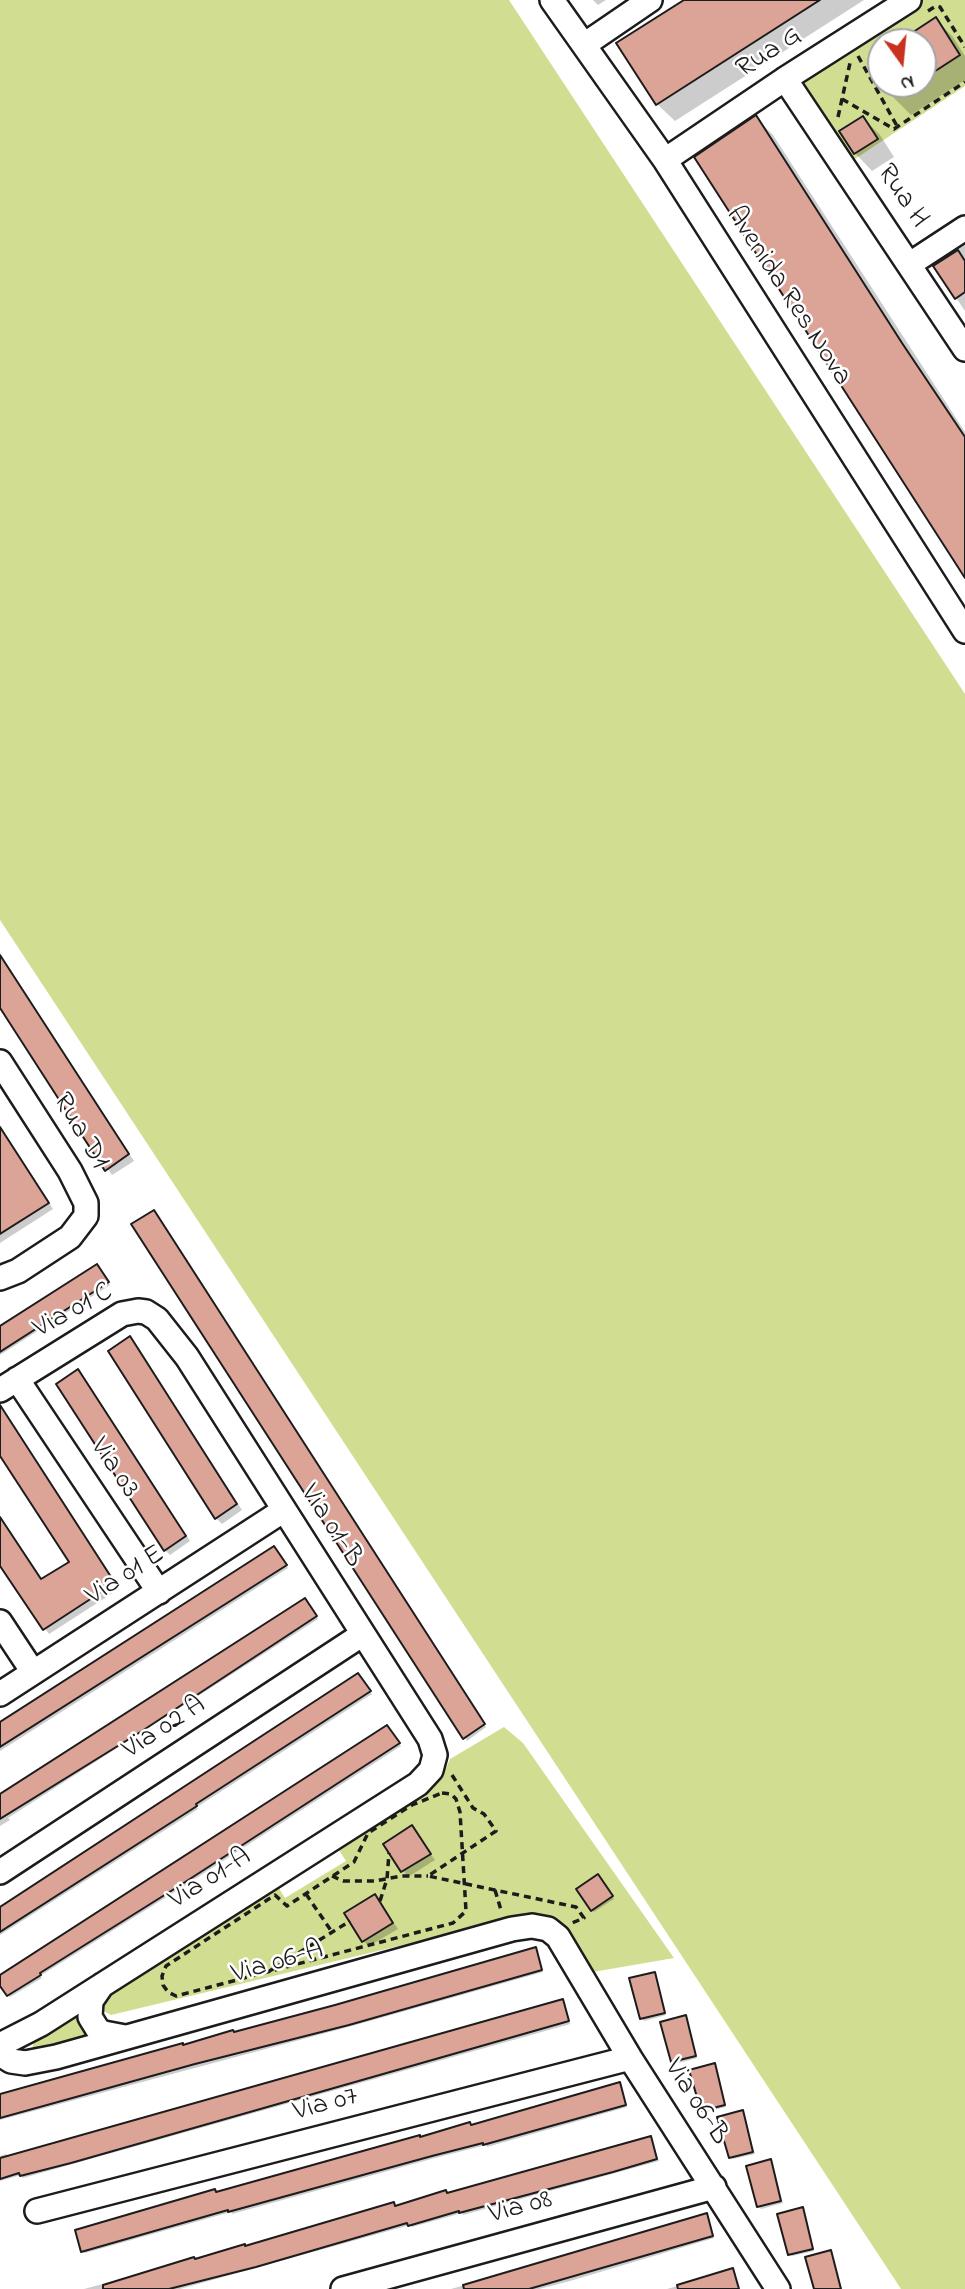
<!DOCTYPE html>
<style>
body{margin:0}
#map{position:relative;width:965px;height:2289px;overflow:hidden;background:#fff;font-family:"Indie Flower",sans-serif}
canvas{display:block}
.north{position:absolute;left:867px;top:28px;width:70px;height:70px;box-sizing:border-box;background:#fff;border:2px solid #a4a4a4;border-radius:50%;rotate:165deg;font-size:19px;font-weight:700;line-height:28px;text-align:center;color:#1c1c1c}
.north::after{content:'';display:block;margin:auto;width:24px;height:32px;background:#c8321e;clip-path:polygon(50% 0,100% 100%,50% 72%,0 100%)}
</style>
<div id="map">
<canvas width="965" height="2289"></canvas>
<div class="north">N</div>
</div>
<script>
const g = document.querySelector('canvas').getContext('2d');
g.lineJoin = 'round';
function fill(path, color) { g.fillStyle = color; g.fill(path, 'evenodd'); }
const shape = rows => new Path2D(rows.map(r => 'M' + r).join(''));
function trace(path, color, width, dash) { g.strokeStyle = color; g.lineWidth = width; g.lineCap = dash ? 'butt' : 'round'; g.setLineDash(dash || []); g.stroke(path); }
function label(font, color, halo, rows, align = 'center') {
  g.font = font + ' "Indie Flower",sans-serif'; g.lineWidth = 5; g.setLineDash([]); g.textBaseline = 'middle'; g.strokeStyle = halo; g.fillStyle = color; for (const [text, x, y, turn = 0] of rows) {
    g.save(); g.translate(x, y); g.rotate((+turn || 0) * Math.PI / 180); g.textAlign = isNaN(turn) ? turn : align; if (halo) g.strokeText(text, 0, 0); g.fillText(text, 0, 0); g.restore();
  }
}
const green = shape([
 [0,0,509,0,965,694,965,2289,901,2289,0,920],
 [915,0,965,0,965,86,852,161,802,88,800,78],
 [881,42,923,42,923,84,881,84],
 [504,1727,523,1743,674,1958,587,1973,555,1919,536,1913,111,2015,100,2009,106,1990,275,1882,285,1898,346,1861,335,1844,442,1778,450,1759],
 [77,2013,82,2029,95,2040,32,2051,34,2040]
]);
const shadow = shape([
 [593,0,606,0,598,5],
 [687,0,864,0,675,121,657,104],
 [935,19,953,37,965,56,965,80,911,115,894,98,885,84,923,84,923,42,901,42],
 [881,55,881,78,870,62],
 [756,118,773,135,965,432,965,574],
 [863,118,880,135,894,157,872,171,855,153,841,132],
 [965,245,965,311,935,266],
 [0,955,134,1161,112,1175,0,1005],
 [0,1128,53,1209,0,1243],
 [156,1215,486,1727,467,1741,134,1225],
 [99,1268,110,1285,0,1355,0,1328],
 [130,1338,242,1510,222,1524,216,1518],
 [78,1372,190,1541,170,1555,165,1550],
 [0,1424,12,1424,119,1589,49,1634,0,1562,0,1516,42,1581,71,1562,0,1452],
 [276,1551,288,1568,0,1751,0,1723],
 [307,1602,318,1619,8,1818,10,1820,0,1826,0,1799],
 [360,1677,372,1694,197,1807,198,1809,0,1935,0,1908],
 [390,1729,401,1746,181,1888,40,1976,42,1978,10,1997,0,1983,0,1977],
 [412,1828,435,1860,408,1877,385,1844],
 [600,1879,614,1899,594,1912,592,1910],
 [375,1896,398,1929,369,1946,363,1941],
 [535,1949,543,1972,352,2026,0,2120,0,2095,235,2033],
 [654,1974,666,2015,644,2021,642,2018],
 [562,2001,570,2024,23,2178,21,2175,0,2181,0,2156,6,2154,9,2157],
 [685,2017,697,2058,675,2064,673,2061],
 [714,2065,726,2107,705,2112,702,2110],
 [619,2084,627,2107,487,2147,486,2145,435,2158,232,2214,231,2212,85,2253,82,2251,472,2126],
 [742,2112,755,2154,733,2159,731,2157],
 [651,2138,659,2161,463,2215,462,2213,412,2227,410,2225,180,2289,84,2289,244,2246,246,2247,394,2204,397,2207,448,2194],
 [771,2161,783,2203,761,2209,758,2206],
 [802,2209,814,2251,792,2256,790,2254],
 [706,2215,714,2238,570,2281,539,2289,451,2289],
 [733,2270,740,2289,667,2289]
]);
const building = shape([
 [684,0,820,0,656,105,616,43,684,0],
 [936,17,960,55,923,79,923,42,898,42,936,17],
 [756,115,902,343,965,437,965,578,694,157,756,115],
 [863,116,878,139,854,154,839,131,863,116],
 [958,250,965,261,965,292,955,299,933,266,958,250],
 [0,955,129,1154,105,1171,0,1008,0,955],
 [0,1127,49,1203,0,1234,0,1127],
 [154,1210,485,1724,463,1739,131,1224,154,1210],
 [97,1264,109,1282,0,1352,0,1326,97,1264],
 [130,1336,237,1504,215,1519,108,1351,130,1336],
 [78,1369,186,1536,164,1551,56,1384,78,1369],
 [0,1405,115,1583,43,1630,0,1566,0,1517,41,1579,69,1562,0,1456,0,1405],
 [274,1546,287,1565,0,1747,0,1722,274,1546],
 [305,1598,317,1616,142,1731,0,1819,0,1794,305,1598],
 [358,1673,371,1691,196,1804,197,1806,0,1932,0,1907,358,1673],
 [387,1725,400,1743,179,1886,40,1973,41,1975,7,1996,0,1986,0,1975,387,1725],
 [412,1825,431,1854,401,1872,383,1844,412,1825],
 [598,1874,613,1896,591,1911,576,1889,598,1874],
 [375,1894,393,1923,362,1942,344,1913,375,1894],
 [536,1947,542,1970,349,2025,195,2064,0,2118,0,2094,183,2043,183,2045,233,2030,234,2032,335,2005,536,1947],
 [655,1972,665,2013,640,2019,629,1978,655,1972],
 [563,1999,569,2021,71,2163,20,2176,19,2173,0,2179,0,2158,563,1999],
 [686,2015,696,2056,671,2062,660,2022,686,2015],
 [715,2063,725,2105,701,2111,689,2070,715,2063],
 [620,2082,626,2105,483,2145,483,2143,432,2156,228,2212,228,2210,81,2252,75,2230,215,2189,216,2192,420,2135,420,2137,470,2122,471,2125,620,2082],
 [743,2110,753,2152,729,2158,717,2117,743,2110],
 [651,2136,657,2159,613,2172,459,2213,459,2211,408,2226,407,2223,256,2267,169,2289,103,2289,103,2285,194,2257,195,2259,245,2244,245,2246,394,2202,395,2206,446,2190,447,2193,651,2136],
 [771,2159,781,2201,757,2207,746,2166,771,2159],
 [803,2207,813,2249,788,2255,777,2214,803,2207],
 [707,2213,713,2236,529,2289,464,2289,463,2285,707,2213],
 [831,2250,841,2289,814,2289,805,2257,831,2250],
 [733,2268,739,2289,678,2289,677,2285,733,2268]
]);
const path = shape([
 [928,11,936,6,940,7,965,47],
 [858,56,897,126],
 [842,99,894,129,965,82],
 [838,117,850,63],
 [452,1775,473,1808,484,1814,496,1831,428,1876,576,1907,584,1918,572,1923],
 [442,1793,451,1794,456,1799,460,1812,466,1911,453,1923,176,1996,168,1992,163,1985,162,1976,166,1966,275,1895,287,1906,354,1862,368,1833,412,1805,442,1793],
 [332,1876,343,1881,375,1881,401,1876,428,1876],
 [495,1890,501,1910],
 [306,1894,332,1932],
 [380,1901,387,1879,389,1853],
 [268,1972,350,1921]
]);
const minor = shape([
 [552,0,665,160,965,631],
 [584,45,650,0],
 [785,79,965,349],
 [665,160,785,79,909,0],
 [910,264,965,228],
 [0,1062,70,1171,86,1203,86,1216,70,1237,18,1271,0,1278],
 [17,1379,159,1592],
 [0,1390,122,1314,138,1311,146,1312,157,1319,187,1357,430,1739,435,1755,431,1770,418,1784,41,2024,0,2045],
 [0,1622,33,1672],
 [0,1694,284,1510],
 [0,1872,363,1634],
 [102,1985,91,2001,90,2017,98,2030,104,2033,125,2037],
 [0,2054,11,2061,25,2063,56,2057,512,1929,532,1926,548,1929,558,1937,630,2058,778,2289],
 [37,2211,630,2058],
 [343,2289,714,2187]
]);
const streetNames = [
 ["Rua G",770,54,-33],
 ["Rua H",901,197,56],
 ["Avenida Res Nova",787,297,57],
 ["Rua D1",79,1132,59],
 ["Via 01 C",74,1312,-29],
 ["Via 03",113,1469,56],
 ["Via 01-B",330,1527,57],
 ["Via 01 E",126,1577,-33],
 ["Via 02 A",165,1729,-33],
 ["Via 01-A",211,1880,-32],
 ["Via 06-A",278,1964,-16],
 ["Via 06-B",695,2103,57],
 ["Via 07",326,2106,-15],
 ["Via 08",521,2209,-15]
];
fill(green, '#d1de91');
fill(shadow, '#0003');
fill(building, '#dca397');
trace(building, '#1c1c1c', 2);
trace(minor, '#1c1c1c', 28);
trace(path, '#1c1c1c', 3.5, [7, 5]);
trace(minor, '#fff', 23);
label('28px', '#1c1c1c', '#fff', streetNames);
</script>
